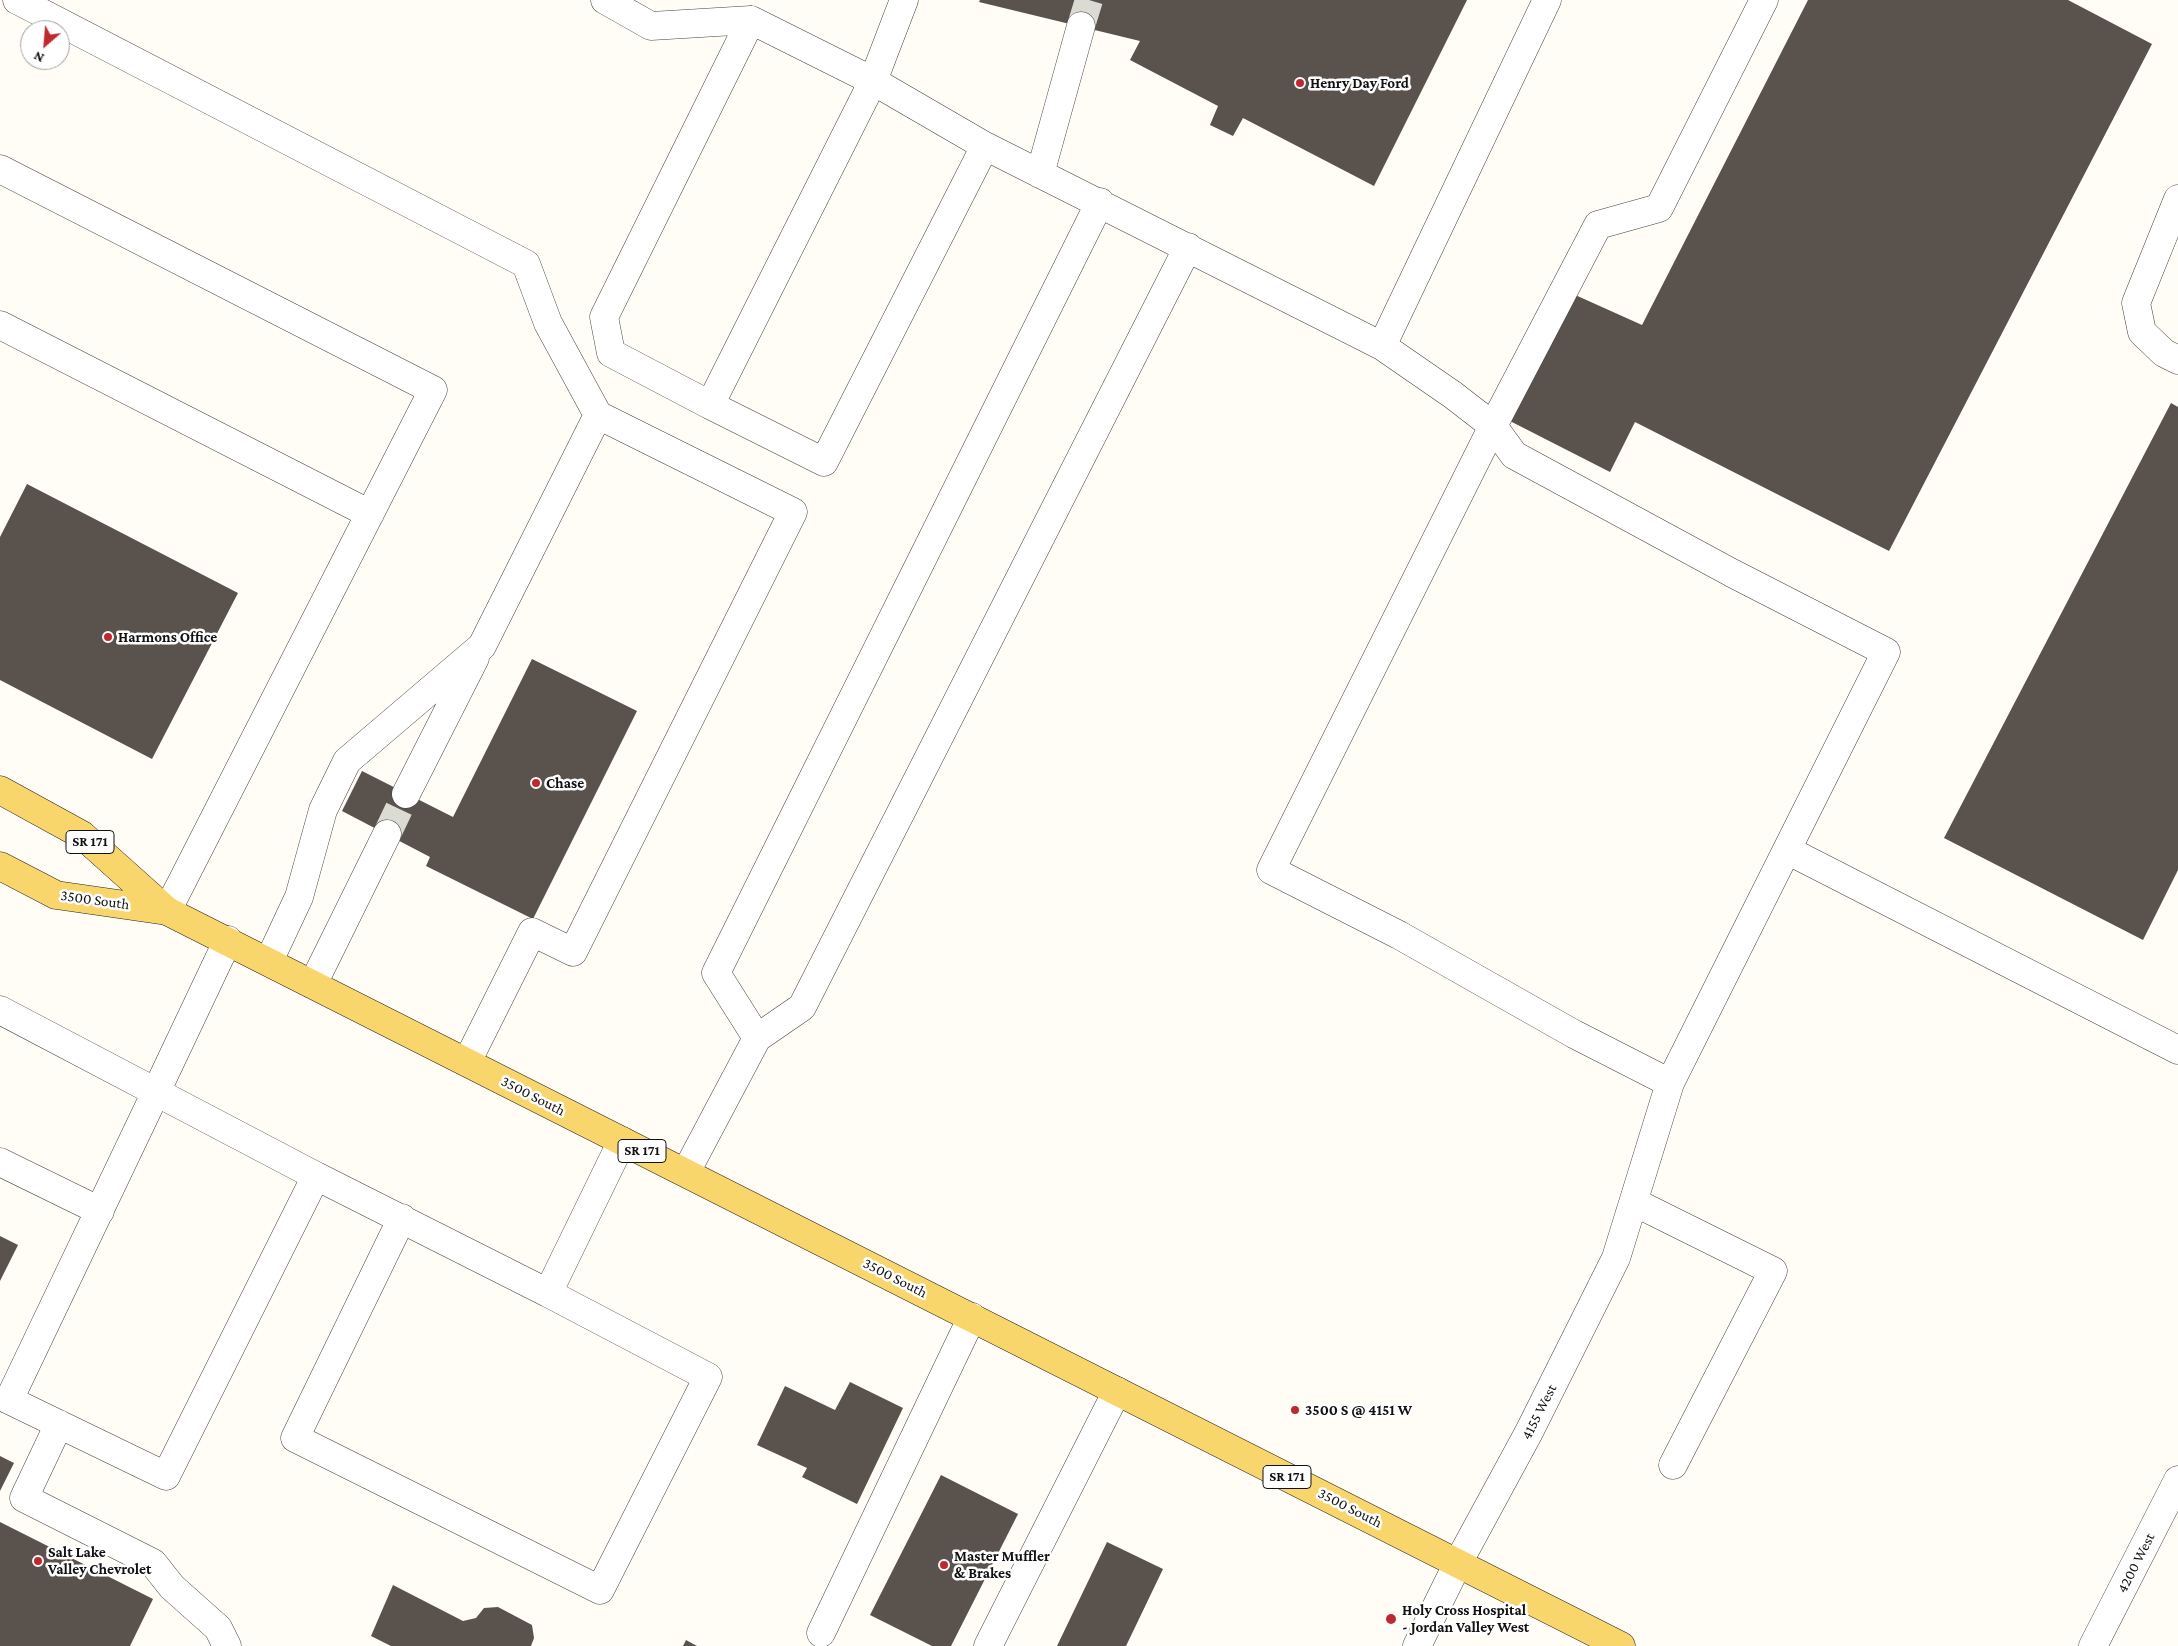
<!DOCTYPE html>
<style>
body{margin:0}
#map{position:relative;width:2178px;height:1646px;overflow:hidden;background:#fffdf5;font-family:"Crimson Pro",serif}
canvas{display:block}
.north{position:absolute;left:20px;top:20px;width:50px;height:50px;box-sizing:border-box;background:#fff;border:1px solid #a0a0a0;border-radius:50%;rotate:207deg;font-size:14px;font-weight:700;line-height:20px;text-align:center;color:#111}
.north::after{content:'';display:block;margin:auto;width:18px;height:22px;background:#c4262e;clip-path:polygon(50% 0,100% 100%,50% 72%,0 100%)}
</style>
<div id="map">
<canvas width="2178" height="1646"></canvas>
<div class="north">N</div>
</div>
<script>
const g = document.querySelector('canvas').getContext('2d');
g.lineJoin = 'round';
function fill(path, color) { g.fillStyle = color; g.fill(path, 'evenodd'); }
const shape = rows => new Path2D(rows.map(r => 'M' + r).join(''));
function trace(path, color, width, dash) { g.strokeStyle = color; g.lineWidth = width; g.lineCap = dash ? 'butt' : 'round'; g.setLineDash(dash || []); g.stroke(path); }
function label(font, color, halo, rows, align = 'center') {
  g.font = font + ' "Crimson Pro",serif'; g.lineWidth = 5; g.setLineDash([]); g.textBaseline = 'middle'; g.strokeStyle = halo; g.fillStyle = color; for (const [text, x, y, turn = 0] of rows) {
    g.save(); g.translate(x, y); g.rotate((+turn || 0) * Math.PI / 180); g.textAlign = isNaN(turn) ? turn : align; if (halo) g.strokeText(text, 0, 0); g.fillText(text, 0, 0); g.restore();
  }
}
const building = shape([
 [980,0,1467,0,1374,186,1243,118,1233,136,1210,125,1218,106,1130,60,1140,41,979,2],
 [1808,0,2068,0,2152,44,1889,551,1635,422,1610,472,1508,420,1573,294,1642,325],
 [2171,403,2178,407,2178,870,2143,940,1944,838],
 [27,484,238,593,152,759,0,680,0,537],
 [532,659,637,711,533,919,426,866,430,857,342,811,362,771,453,817],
 [0,1236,18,1245,0,1281],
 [850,1382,903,1408,857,1504,802,1477,807,1468,757,1445,785,1386,835,1410],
 [0,1456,14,1463,0,1491],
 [941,1475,1018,1514,951,1646,932,1646,870,1615],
 [0,1522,153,1599,130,1646,0,1646],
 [1107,1542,1163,1569,1126,1646,1057,1646],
 [393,1585,463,1621,476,1618,484,1608,498,1607,532,1625,534,1638,531,1646,391,1646,371,1636],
 [686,1640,697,1646,683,1646]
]);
const minorTunnel = shape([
 [1081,26,1089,0],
 [387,834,406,794]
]);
const minor = shape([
 [17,0,526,264,548,323,598,415,793,512,573,952,532,932,467,1062],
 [605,0,651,26,751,20,873,81,985,146,1382,346,1453,395,1493,426,1514,455,1732,573,1886,652,1670,1083,1616,1258,1529,1432,1458,1563,1417,1646],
 [751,20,604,317,611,353,710,405,873,81,904,0],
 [0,169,433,390,167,911],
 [1040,174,1081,26],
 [2178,199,2136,303,2142,332,2164,353,2178,360],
 [0,325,370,514],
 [1382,346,1547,0],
 [710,405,824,462,985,146],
 [406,794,475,658],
 [1787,850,2178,1050],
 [269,961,299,897,323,810,347,761,482,646,598,415],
 [313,984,387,834],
 [0,1010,156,1092,228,940],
 [757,1038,716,973,1100,202],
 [1670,1083,1574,1034,1399,935,1271,870,1493,426,1598,225,1659,208,1764,0],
 [156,1092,316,1176,166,1476,9,1400,156,1092],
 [0,1162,100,1211],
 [686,1172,757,1038,802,1007,1188,247],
 [316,1176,548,1293,622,1141],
 [1634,1202,1773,1271,1673,1465],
 [402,1218,295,1438,600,1590,708,1377,548,1293],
 [59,1424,24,1498,153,1563,172,1587,218,1628,227,1646],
 [821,1633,972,1317],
 [988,1646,1117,1391],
 [2093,1646,2178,1480]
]);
const major = shape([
 [0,790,82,835,167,911,1621,1646],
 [0,866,56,895,167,911]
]);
const markers = [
 [1300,83,5,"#c4262e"],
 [108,637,5,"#c4262e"],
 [536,783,5,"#c4262e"],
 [1295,1410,5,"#c4262e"],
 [38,1561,5,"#c4262e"],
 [944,1565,5,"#c4262e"],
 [1391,1619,6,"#c4262e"]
];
const shields = [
 [90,842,48],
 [642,1151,48],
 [1287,1477,48]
];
const shieldNames = [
 ["SR 171",90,842],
 ["SR 171",642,1151],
 ["SR 171",1287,1477]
];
const poiNames = [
 ["Henry Day Ford",1310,83],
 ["Harmons Office",118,637],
 ["Chase",546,783],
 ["3500 S @ 4151 W",1305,1410],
 ["Salt Lake",48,1552],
 ["Valley Chevrolet",48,1569],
 ["Master Muffler",954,1556],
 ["& Brakes",954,1573],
 ["Holy Cross Hospital",1402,1610],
 ["- Jordan Valley West",1402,1627]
];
const streetNames = [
 ["3500 South",95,900,8],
 ["3500 South",533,1096,27],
 ["3500 South",895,1278,27],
 ["4155 West",1539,1412,-63],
 ["3500 South",1350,1508,27],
 ["4200 West",2136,1563,-63]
];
fill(building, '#5a524d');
trace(minorTunnel, '#dbdad3', 28, [28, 14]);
trace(minor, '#444', 29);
trace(major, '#222', 29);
trace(minor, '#fff', 28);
trace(major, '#f9d66b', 28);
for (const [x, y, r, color] of markers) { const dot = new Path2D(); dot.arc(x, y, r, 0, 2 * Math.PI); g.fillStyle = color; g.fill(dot); trace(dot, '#fff', 2); }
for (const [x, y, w] of shields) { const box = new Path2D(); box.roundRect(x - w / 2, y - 11.5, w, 23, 4); g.fillStyle = '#fff'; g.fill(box); trace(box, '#111', 1); }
label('bold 14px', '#111', null, shieldNames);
label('bold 15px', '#111', '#fff', poiNames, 'left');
label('15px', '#111', '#fff', streetNames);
</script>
